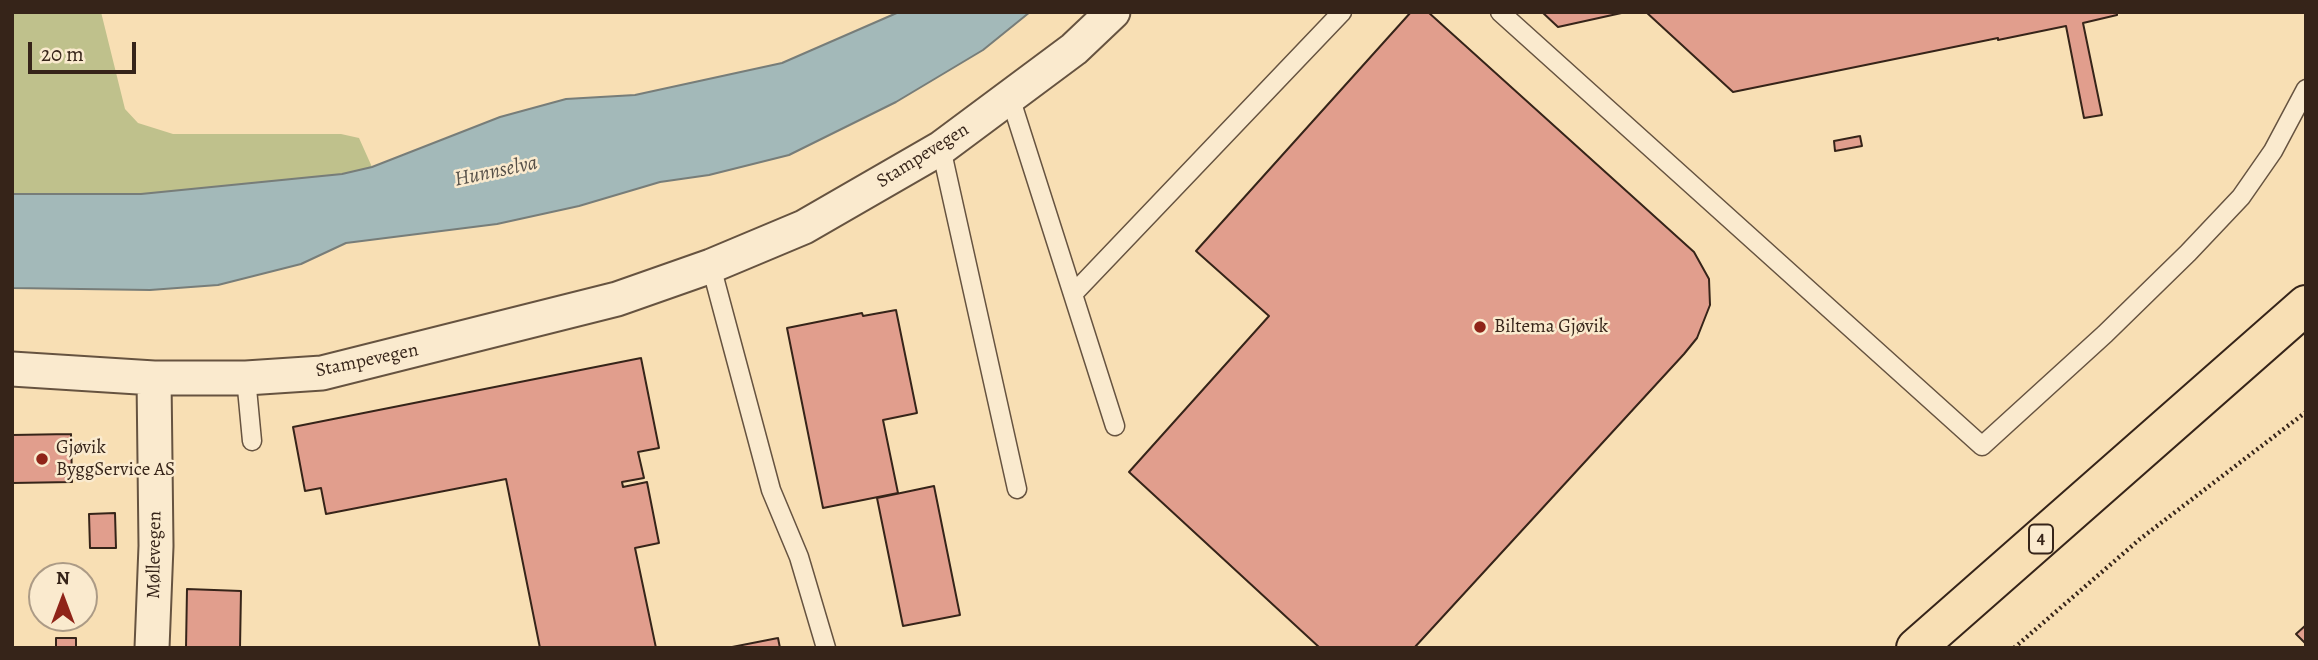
<!DOCTYPE html>
<meta charset="utf-8">
<style>
body{margin:0}
#map{position:relative;width:2318px;height:660px;overflow:hidden;background:#f8dfb4;font-family:Alegreya,serif}
canvas{display:block}
.frame{position:absolute;inset:0;border:14px solid #362419;pointer-events:none}
.north{position:absolute;left:28px;top:562px;width:70px;height:70px;box-sizing:border-box;background:#faeace;border:2px solid #ac9b86;border-radius:50%;rotate:0deg;font-size:19px;font-weight:700;line-height:28px;text-align:center;color:#362419}
.north::after{content:'';display:block;margin:auto;width:24px;height:32px;background:#8f2418;clip-path:polygon(50% 0,100% 100%,50% 72%,0 100%)}
.scale{position:absolute;left:28px;top:42px;width:108px;height:32px;box-sizing:border-box;border:4px solid #362419;border-top:0;padding-left:9px;font-size:21px;line-height:24px;white-space:nowrap;color:#362419;-webkit-text-stroke:5px #faeace;paint-order:stroke}
</style>
<div id="map">
<canvas width="2318" height="660"></canvas>
<div class="frame"></div>
<div class="north">N</div>
<div class="scale">20 m</div>
</div>
<script>
const g = document.querySelector('canvas').getContext('2d');
g.lineJoin = 'round';
function fill(path, color) { g.fillStyle = color; g.fill(path, 'evenodd'); }
const shape = rows => new Path2D(rows.map(r => 'M' + r).join(''));
function trace(path, color, width, dash) { g.strokeStyle = color; g.lineWidth = width; g.lineCap = dash ? 'butt' : 'round'; g.setLineDash(dash || []); g.stroke(path); }
function label(font, color, halo, rows, align = 'center') {
  g.font = font + ' Alegreya,serif'; g.lineWidth = 5; g.setLineDash([]); g.textBaseline = 'middle'; g.strokeStyle = halo; g.fillStyle = color; for (const [text, x, y, turn = 0] of rows) {
    g.save(); g.translate(x, y); g.rotate((+turn || 0) * Math.PI / 180); g.textAlign = isNaN(turn) ? turn : align; if (halo) g.strokeText(text, 0, 0); g.fillText(text, 0, 0); g.restore();
  }
}
const green = shape([
 [12,12,101,12,125,109,138,123,173,134,341,134,359,138,372,167,342,174,141,194,12,194]
]);
const water = shape([
 [899,12,1030,12,983,50,896,102,789,155,709,175,660,182,579,206,497,224,346,243,301,264,218,285,150,290,12,288,12,194,141,194,342,174,372,167,500,117,566,99,635,95,782,63,899,12]
]);
const building = shape([
 [1411,12,1428,12,1694,252,1709,279,1710,305,1697,338,1684,354,1414,648,1320,648,1129,472,1269,316,1196,251,1411,12],
 [1542,12,1626,12,1558,27,1542,12],
 [1646,12,2117,12,2117,15,2083,23,2102,115,2084,118,2066,26,1998,40,1998,38,1733,92,1646,12],
 [1860,136,1862,146,1835,151,1834,141,1860,136],
 [896,310,917,413,883,420,898,493,823,508,787,328,862,313,863,316,896,310],
 [641,358,659,448,638,452,644,478,622,482,623,487,647,482,659,543,635,548,656,648,540,648,506,479,326,514,321,488,305,491,293,427,641,358],
 [71,434,72,482,12,483,12,435,71,434],
 [934,486,960,615,903,626,877,498,934,486],
 [115,513,116,548,90,548,89,514,115,513],
 [187,589,241,591,240,648,186,648,187,589],
 [2306,625,2306,644,2296,634,2306,625],
 [56,638,76,638,76,647,104,648,12,648,56,647,56,638],
 [778,638,780,648,727,648,778,638]
]);
const path = shape([
 [2014,648,2140,539,2306,412]
]);
const lane = shape([
 [1500,12,1982,446,2105,334,2188,253,2241,197,2273,151,2306,89],
 [1010,97,1115,426],
 [941,148,1017,489],
 [711,266,771,490,799,557,826,648],
 [1073,294,1342,12],
 [246,378,252,441]
]);
const street = shape([
 [12,369,154,378,246,378,322,373,617,299,711,266,804,227,941,148,1074,49,1113,12],
 [152,648,156,546,154,378]
]);
const highway = shape([
 [1916,648,2306,305]
]);
const markers = [
 [1480,327,7,"#8f2418"],
 [42,459,7,"#8f2418"]
];
const shields = [
 [2041,539,24]
];
const shieldNames = [
 ["4",2041,539]
];
const streetNames = [
 ["Stampevegen",923,156,-32],
 ["Stampevegen",367,361,-12],
 ["Møllevegen",155,555,-89]
];
const poiNames = [
 ["Biltema Gjøvik",1494,327],
 ["Gjøvik",56,448],
 ["ByggService AS",56,470]
];
const waterNames = [
 ["Hunnselva",496,172,-12]
];
fill(green, '#bfc18c');
fill(water, '#a3b9b9');
trace(water, '#777d79', 2);
fill(building, '#e19e8d');
trace(building, '#362419', 2);
trace(lane, '#665340', 21);
trace(street, '#665340', 37);
trace(highway, '#362419', 42);
trace(path, '#362419', 4.5, [2, 3.5]);
trace(lane, '#faeace', 18);
trace(street, '#faeace', 33);
trace(highway, '#f8dfb4', 38);
for (const [x, y, r, color] of markers) { const dot = new Path2D(); dot.arc(x, y, r, 0, 2 * Math.PI); g.fillStyle = color; g.fill(dot); trace(dot, '#faeace', 2.5); }
for (const [x, y, w] of shields) { const box = new Path2D(); box.roundRect(x - w / 2, y - 14.5, w, 29, 5); g.fillStyle = '#faeace'; g.fill(box); trace(box, '#362419', 2); }
label('bold 18px', '#362419', null, shieldNames);
label('19px', '#362419', '#faeace', streetNames);
label('19px', '#362419', '#faeace', poiNames, 'left');
label('italic 21px', '#575149', '#faeace', waterNames);
</script>
